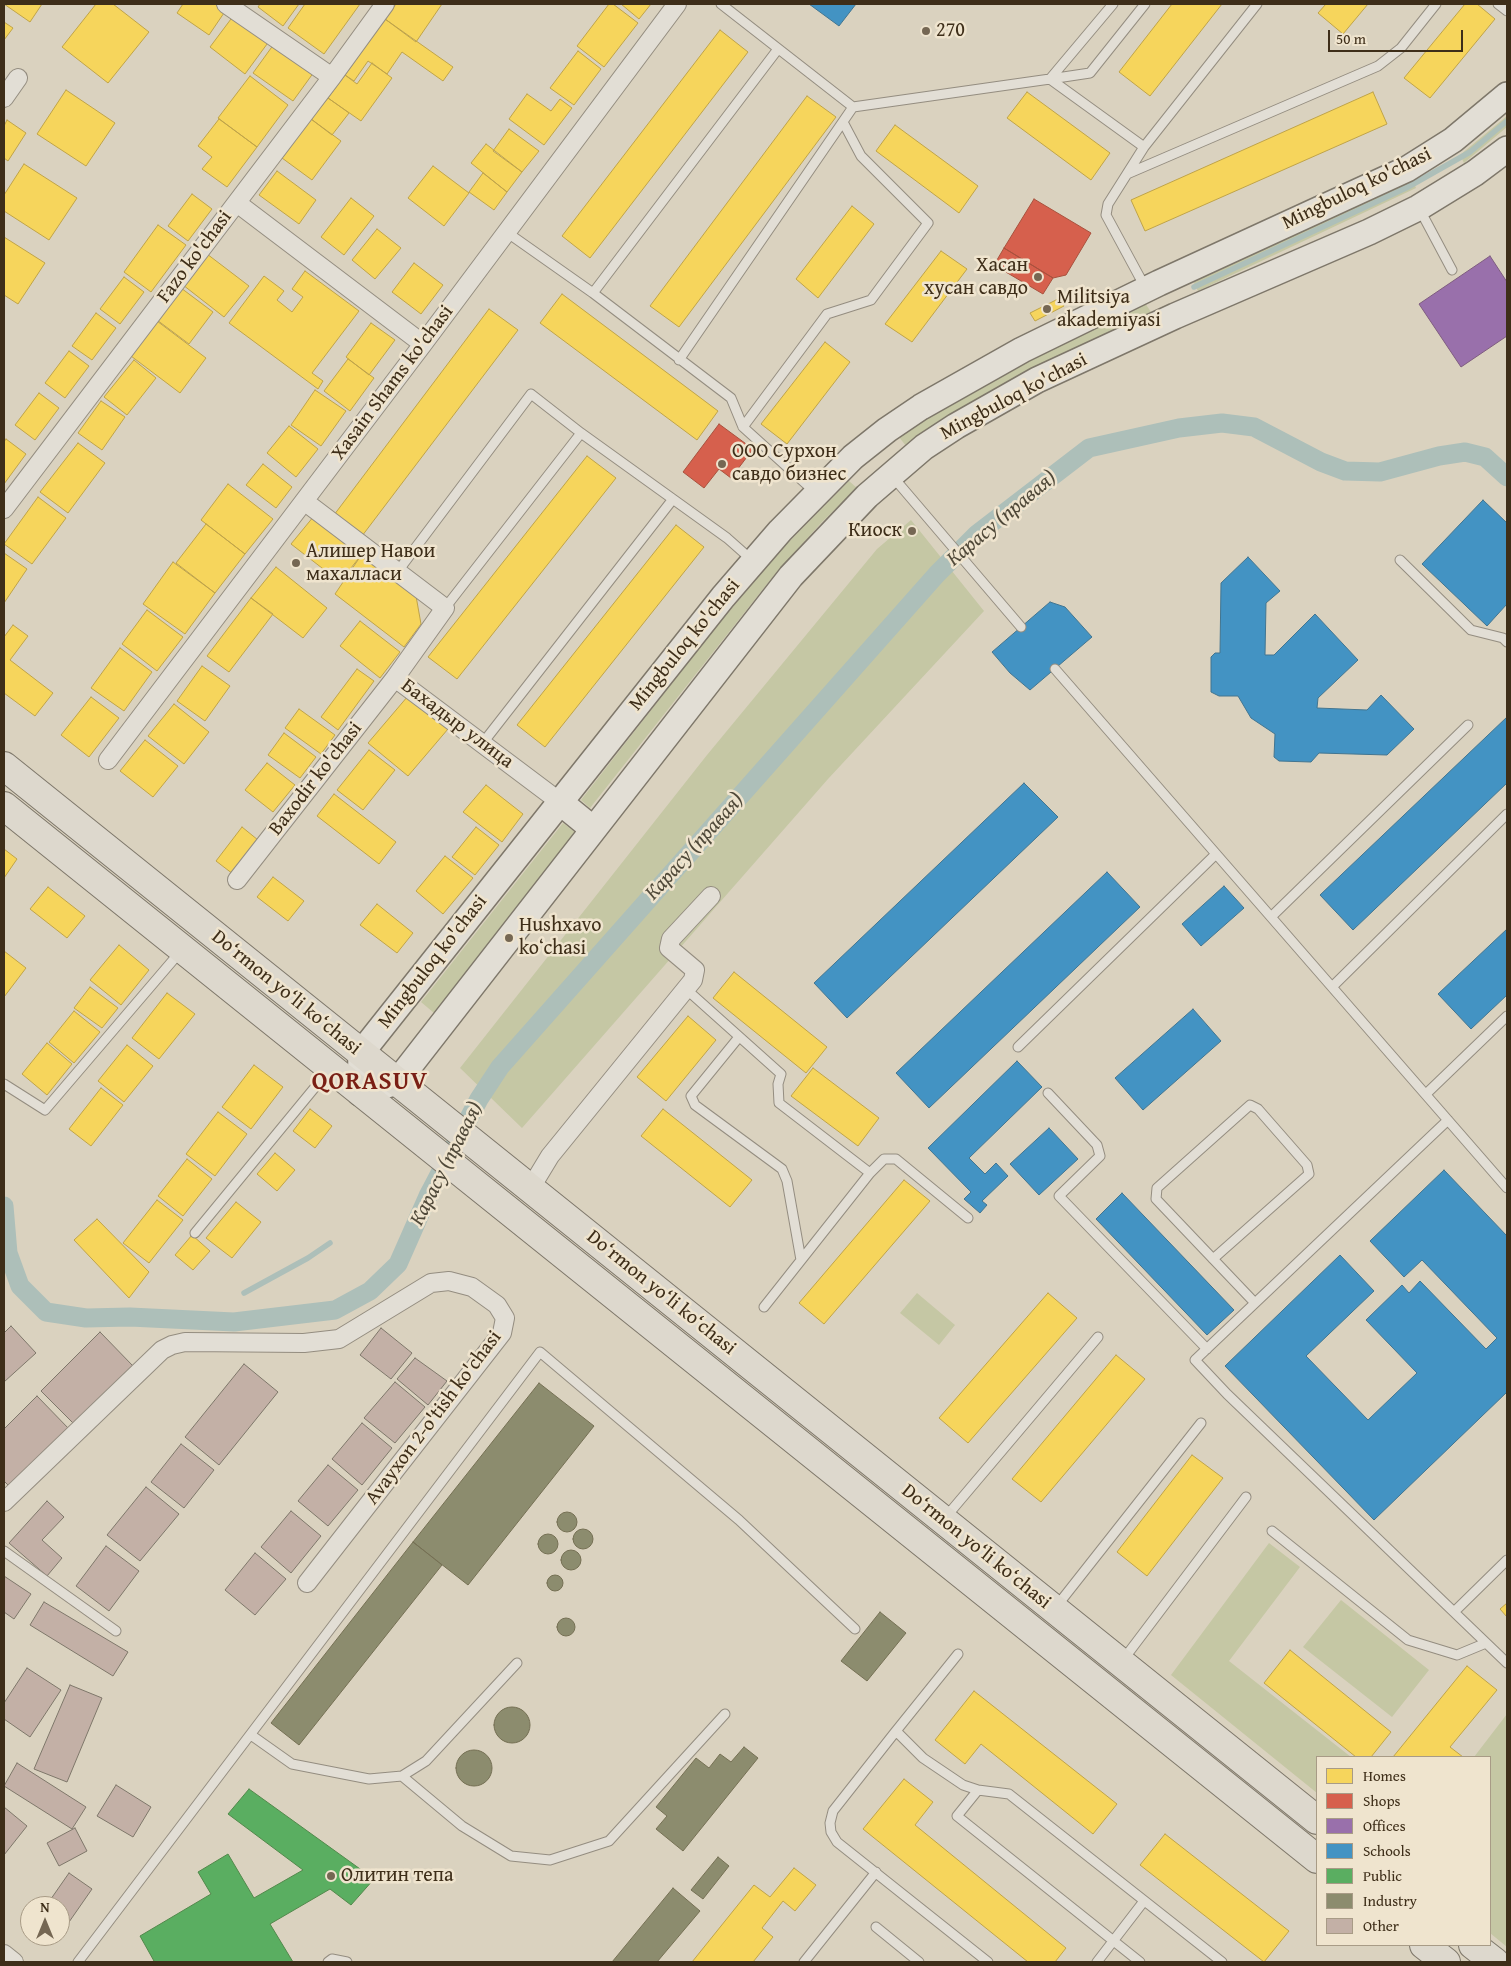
<!DOCTYPE html>
<meta charset="utf-8">
<style>
body{margin:0}
#map{position:relative;width:1511px;height:1966px;overflow:hidden;background:#dad2bf;font-family:"Gentium Book Plus",serif}
canvas{display:block}
.frame{position:absolute;inset:0;border:5px solid #3e2e19;pointer-events:none}
.legend{position:absolute;left:1316px;top:1756px;width:175px;height:190px;box-sizing:border-box;background:#efe4ce;border:1px solid #a89b86;margin:0;padding:6px 9px;list-style:none;font-size:15px;color:#3e2e19}
.legend li{display:flex;align-items:center;gap:10px;height:25px}
.legend b{width:25px;border:1px solid #a89b86}
.north{position:absolute;left:20px;top:1896px;width:50px;height:50px;box-sizing:border-box;background:#efe4ce;border:1px solid #a89b86;border-radius:50%;rotate:0deg;font-size:14px;font-weight:700;line-height:20px;text-align:center;color:#3e2e19}
.north::after{content:'';display:block;margin:auto;width:18px;height:22px;background:#756753;clip-path:polygon(50% 0,100% 100%,50% 72%,0 100%)}
.scale{position:absolute;left:1328px;top:30px;width:135px;height:22px;box-sizing:border-box;border:2px solid #3e2e19;border-top:0;padding-left:6px;font-size:15px;line-height:18px;white-space:nowrap;color:#3e2e19;-webkit-text-stroke:4px #efe4ce;paint-order:stroke}
</style>
<div id="map">
<canvas width="1511" height="1966"></canvas>
<div class="frame"></div>
<ul class="legend">
<li><b style="height:14px;background:#f6d55c"></b>Homes</li>
<li><b style="height:14px;background:#d6604d"></b>Shops</li>
<li><b style="height:14px;background:#9970ab"></b>Offices</li>
<li><b style="height:14px;background:#4393c3"></b>Schools</li>
<li><b style="height:14px;background:#5aae61"></b>Public</li>
<li><b style="height:14px;background:#8c8c6e"></b>Industry</li>
<li><b style="height:14px;background:#c3b0a6"></b>Other</li>
</ul>
<div class="north">N</div>
<div class="scale">50 m</div>
</div>
<script>
const g = document.querySelector('canvas').getContext('2d');
g.lineJoin = 'round';
function fill(path, color) { g.fillStyle = color; g.fill(path, 'evenodd'); }
const shape = rows => new Path2D(rows.map(r => 'M' + r).join(''));
function trace(path, color, width, dash) { g.strokeStyle = color; g.lineWidth = width; g.lineCap = dash ? 'butt' : 'round'; g.setLineDash(dash || []); g.stroke(path); }
function label(font, color, halo, rows, align = 'center') {
  g.font = font + ' "Gentium Book Plus",serif'; g.lineWidth = 5; g.setLineDash([]); g.textBaseline = 'middle'; g.strokeStyle = halo; g.fillStyle = color; for (const [text, x, y, turn = 0] of rows) {
    g.save(); g.translate(x, y); g.rotate((+turn || 0) * Math.PI / 180); g.textAlign = isNaN(turn) ? turn : align; if (halo) g.strokeText(text, 0, 0); g.fillText(text, 0, 0); g.restore();
  }
}
const green = shape([
 [1507,116,1507,127,1464,163,1460,155],
 [1412,179,1416,188,1198,291,1193,281],
 [1145,303,1151,312,990,391,906,446,899,437,956,400,1016,367],
 [849,481,857,488,821,523,771,579,590,808,581,800,712,632,778,553],
 [911,520,984,611,828,779,522,1128,460,1068,707,755,877,549],
 [563,823,576,833,434,1013,421,1002],
 [917,1293,955,1325,939,1345,900,1313],
 [1269,1543,1300,1567,1229,1661,1351,1757,1317,1757,1317,1793,1171,1675],
 [1341,1600,1429,1670,1392,1717,1303,1647],
 [1507,1714,1507,1947,1490,1933,1490,1757,1474,1757]
]);
const homes = shape([
 [4,4,42,4,30,22,4,4],
 [96,4,113,4,149,32,108,83,62,47,96,4],
 [183,4,217,4,226,10,209,35,177,13,183,4],
 [260,4,299,4,283,26,258,7,260,4],
 [305,4,360,4,324,54,288,28,305,4],
 [396,4,442,4,416,42,385,19,396,4],
 [609,4,613,4,638,23,604,67,577,46,609,4],
 [621,4,651,4,639,19,621,4],
 [1172,4,1222,4,1150,96,1119,72,1172,4],
 [1326,4,1368,4,1343,34,1318,13,1326,4],
 [1465,4,1477,4,1495,19,1430,98,1404,78,1465,4],
 [234,15,270,40,245,74,210,47,234,15],
 [385,19,453,67,443,81,402,52,387,74,368,61,354,81,345,75,385,19],
 [4,22,13,28,4,40,4,22],
 [720,30,748,52,590,258,562,236,720,30],
 [274,44,314,72,293,101,253,73,274,44],
 [578,51,601,69,574,105,550,88,578,51],
 [372,63,392,78,361,121,328,98,345,75,357,84,372,63],
 [250,76,288,105,257,147,218,118,250,76],
 [66,90,115,123,86,166,37,134,66,90],
 [1027,92,1110,153,1091,180,1007,118,1027,92],
 [1373,92,1387,124,1145,231,1131,200,1373,92],
 [527,94,551,111,560,99,572,108,544,145,509,119,527,94],
 [807,96,836,117,679,327,650,306,807,96],
 [328,98,349,113,332,135,311,119,328,98],
 [219,119,257,147,227,187,202,169,212,157,198,146,219,119],
 [311,119,341,141,312,180,282,158,311,119],
 [7,120,26,133,8,161,4,158,4,126,7,120],
 [895,125,978,186,959,213,876,151,895,125],
 [509,129,539,151,522,172,493,151,509,129],
 [486,144,522,172,507,192,471,163,486,144],
 [24,164,77,198,49,240,4,211,4,195,24,164],
 [433,166,469,193,444,226,408,198,433,166],
 [277,171,316,200,299,224,259,195,277,171],
 [483,173,507,192,494,210,469,192,483,173],
 [192,194,212,209,188,241,168,226,192,194],
 [351,198,374,216,344,255,321,237,351,198],
 [852,206,874,224,818,298,796,279,852,206],
 [158,225,186,245,151,292,124,272,158,225],
 [377,229,401,248,375,279,352,260,377,229],
 [4,237,45,263,18,304,4,295,4,237],
 [941,251,967,269,912,342,885,324,941,251],
 [207,254,249,286,224,317,183,285,207,254],
 [414,263,443,285,421,314,392,292,414,263],
 [305,271,359,311,312,373,323,381,318,389,229,323,264,276,284,291,277,300,292,312,303,297,292,289,305,271],
 [124,277,144,292,120,324,100,309,124,277],
 [181,288,213,312,189,344,157,320,181,288],
 [562,294,718,411,697,440,540,323,562,294],
 [1060,298,1064,306,1035,321,1030,313,1060,298],
 [489,309,518,330,362,536,334,515,489,309],
 [96,313,116,328,92,360,72,346,96,313],
 [157,321,206,358,180,393,131,356,157,321],
 [371,323,395,340,369,375,346,357,371,323],
 [825,342,850,362,787,444,761,424,825,342],
 [69,351,89,366,65,398,45,383,69,351],
 [348,359,374,378,350,411,324,391,348,359],
 [134,360,156,378,127,415,104,397,134,360],
 [315,390,346,411,321,446,291,425,315,390],
 [39,393,59,408,35,440,15,425,39,393],
 [101,401,125,417,102,450,78,433,101,401],
 [289,426,318,449,296,477,267,453,289,426],
 [6,439,26,454,4,484,4,442,6,439],
 [78,443,105,463,68,513,40,492,78,443],
 [587,456,616,478,457,679,428,657,587,456],
 [263,464,292,487,276,508,246,485,263,464],
 [228,484,273,519,245,554,201,520,228,484],
 [38,497,66,518,32,564,4,544,38,497],
 [314,516,362,554,340,582,291,544,314,516],
 [206,524,245,554,215,593,176,563,206,524],
 [676,525,704,547,545,747,517,725,676,525],
 [4,553,27,569,4,603,4,553],
 [362,554,416,596,421,624,404,647,335,594,362,554],
 [173,562,215,593,185,634,143,604,173,562],
 [276,567,327,608,303,638,251,598,276,567],
 [251,598,273,614,229,672,207,656,251,598],
 [147,610,183,637,157,671,122,644,147,610],
 [360,621,400,652,380,678,340,646,360,621],
 [13,625,28,636,10,660,53,693,35,716,4,693,4,637,13,625],
 [120,648,152,672,124,711,91,688,120,648],
 [202,666,230,686,205,721,177,701,202,666],
 [357,669,374,681,338,730,321,717,357,669],
 [408,696,448,729,408,776,368,743,408,696],
 [91,697,119,718,89,757,61,735,91,697],
 [174,704,209,732,184,764,148,736,174,704],
 [299,709,335,735,321,754,285,728,299,709],
 [284,733,316,757,300,778,268,755,284,733],
 [145,740,178,766,153,797,120,771,145,740],
 [369,750,395,770,363,810,337,790,369,750],
 [267,763,295,785,273,812,245,790,267,763],
 [486,785,523,814,502,842,463,812,486,785],
 [334,794,396,842,379,864,317,816,334,794],
 [242,827,258,840,233,874,216,861,242,827],
 [476,827,499,845,475,875,452,857,476,827],
 [4,849,17,859,4,878,4,849],
 [445,856,473,878,443,914,416,891,445,856],
 [273,877,304,901,288,921,257,897,273,877],
 [48,887,85,916,67,938,30,909,48,887],
 [377,904,413,933,397,953,360,925,377,904],
 [119,945,149,970,121,1005,90,980,119,945],
 [4,951,26,968,4,997,4,951],
 [734,972,827,1047,806,1073,713,998,734,972],
 [90,987,118,1008,102,1028,74,1008,90,987],
 [167,993,195,1014,159,1059,132,1038,167,993],
 [74,1011,100,1032,74,1063,49,1042,74,1011],
 [688,1016,716,1040,666,1101,637,1077,688,1016],
 [47,1043,72,1064,47,1095,22,1074,47,1043],
 [127,1045,153,1066,124,1102,98,1081,127,1045],
 [254,1065,283,1087,251,1129,222,1107,254,1065],
 [813,1068,879,1118,858,1146,791,1096,813,1068],
 [101,1088,123,1105,91,1146,69,1129,101,1088],
 [310,1109,332,1126,315,1148,293,1131,310,1109],
 [663,1109,752,1180,730,1207,641,1136,663,1109],
 [218,1112,247,1134,215,1176,186,1154,218,1112],
 [275,1153,295,1170,277,1191,257,1174,275,1153],
 [187,1159,212,1179,183,1216,158,1196,187,1159],
 [904,1180,930,1201,824,1324,799,1303,904,1180],
 [157,1200,183,1220,149,1263,123,1243,157,1200],
 [236,1202,261,1222,232,1258,206,1238,236,1202],
 [97,1219,149,1272,129,1298,74,1240,97,1219],
 [192,1235,210,1251,193,1270,175,1255,192,1235],
 [1048,1293,1077,1318,968,1443,939,1418,1048,1293],
 [1116,1355,1145,1379,1041,1502,1012,1479,1116,1355],
 [1192,1455,1223,1478,1147,1576,1117,1552,1192,1455],
 [1507,1603,1507,1617,1500,1609,1507,1603],
 [1290,1650,1391,1732,1371,1757,1356,1757,1264,1683,1290,1650],
 [1467,1666,1497,1690,1450,1747,1463,1757,1393,1757,1467,1666],
 [974,1691,1117,1804,1093,1834,981,1744,965,1764,935,1740,974,1691],
 [904,1779,933,1802,915,1825,1066,1948,1055,1962,1028,1962,863,1829,904,1779],
 [1165,1834,1289,1931,1264,1962,1140,1865,1165,1834],
 [794,1868,816,1885,795,1911,783,1901,762,1928,773,1937,753,1962,692,1962,754,1885,770,1897,794,1868]
]);
const shops = shape([
 [1034,199,1091,233,1066,275,1053,278,1004,248,1034,199],
 [1004,248,1053,278,1043,294,994,265,1004,248],
 [719,424,753,449,731,478,719,469,704,488,683,472,719,424]
]);
const offices = shape([
 [1490,256,1507,282,1507,336,1461,367,1419,304,1490,256]
]);
const schools = shape([
 [809,4,856,4,839,26,809,4],
 [1483,500,1507,523,1507,604,1487,626,1422,564,1483,500],
 [1248,557,1280,591,1266,603,1265,655,1274,655,1315,614,1358,660,1318,698,1317,708,1367,710,1381,695,1414,729,1387,755,1319,753,1311,762,1279,761,1274,757,1275,734,1251,718,1238,696,1219,696,1211,692,1211,657,1215,653,1220,653,1221,583,1248,557],
 [1050,602,1065,607,1092,637,1030,690,1010,673,992,652,1050,602],
 [1507,717,1507,783,1353,930,1320,895,1507,717],
 [1024,783,1058,817,847,1018,814,983,1024,783],
 [1107,872,1140,907,929,1108,896,1073,1107,872],
 [1224,886,1244,908,1201,946,1182,924,1224,886],
 [1507,929,1507,995,1471,1029,1438,994,1507,929],
 [1193,1009,1221,1041,1143,1110,1115,1078,1193,1009],
 [1017,1061,1042,1087,969,1158,985,1174,996,1163,1008,1176,982,1201,987,1205,980,1213,964,1199,971,1192,928,1148,1017,1061],
 [1049,1128,1078,1159,1039,1195,1010,1164,1049,1128],
 [1444,1170,1507,1236,1507,1392,1374,1520,1225,1366,1340,1255,1374,1291,1306,1356,1368,1420,1417,1373,1366,1320,1402,1285,1409,1293,1420,1281,1486,1349,1497,1338,1422,1260,1404,1277,1370,1241,1444,1170],
 [1122,1193,1234,1310,1207,1335,1096,1219,1122,1193]
]);
const public = shape([
 [249,1789,374,1879,351,1905,330,1889,270,1924,293,1962,151,1962,154,1961,140,1936,211,1894,198,1872,228,1854,254,1898,303,1870,228,1814,249,1789]
]);
const industry = shape([
 [539,1383,594,1426,468,1585,413,1542,539,1383],
 '557 1522a10 10 0 1 1 20 0a10 10 0 1 1-20 0Z',
 '573 1539a10 10 0 1 1 20 0a10 10 0 1 1-20 0Z',
 '538 1544a10 10 0 1 1 20 0a10 10 0 1 1-20 0Z',
 [413,1542,442,1565,299,1745,271,1723,413,1542],
 '561 1560a10 10 0 1 1 20 0a10 10 0 1 1-20 0Z',
 '547 1583a8 8 0 1 1 16 0a8 8 0 1 1-16 0Z',
 [880,1612,906,1633,867,1681,841,1661,880,1612],
 '557 1627a9 9 0 1 1 18 0a9 9 0 1 1-18 0Z',
 '494 1725a18 18 0 1 1 36 0a18 18 0 1 1-36 0Z',
 [744,1747,758,1758,683,1851,656,1829,667,1816,656,1807,696,1758,709,1768,720,1754,731,1762,744,1747],
 '456 1768a18 18 0 1 1 36 0a18 18 0 1 1-36 0Z',
 [718,1857,729,1866,703,1899,691,1890,718,1857],
 [673,1888,700,1911,657,1962,612,1962,673,1888]
]);
const stream = shape([
 [1194,287,1408,187,1470,152,1507,121],
 [244,1293,308,1258,330,1243]
]);
const canal = shape([
 [4,1206,8,1253,20,1286,46,1312,86,1318,130,1317,234,1322,335,1310,370,1291,398,1264,428,1196,479,1099,500,1067,937,574,977,534,1089,448,1179,428,1222,423,1254,427,1321,462,1345,471,1380,472,1439,456,1465,452,1485,457,1507,477]
]);
const building = shape([
 [11,1326,36,1353,4,1382,4,1333,11,1326],
 [381,1328,412,1353,391,1379,360,1355,381,1328],
 [100,1332,133,1366,74,1424,41,1391,100,1332],
 [415,1358,447,1381,428,1405,397,1379,415,1358],
 [244,1364,278,1392,219,1465,185,1437,244,1364],
 [395,1382,425,1407,395,1443,364,1418,395,1382],
 [37,1396,70,1430,11,1488,4,1481,4,1429,37,1396],
 [362,1423,392,1448,362,1485,332,1459,362,1423],
 [181,1444,214,1470,184,1508,151,1482,181,1444],
 [328,1465,358,1490,328,1526,298,1501,328,1465],
 [146,1487,179,1514,140,1561,107,1535,146,1487],
 [47,1501,64,1517,42,1540,62,1558,47,1576,9,1543,47,1501],
 [291,1511,321,1536,291,1573,261,1547,291,1511],
 [106,1546,139,1571,109,1611,76,1586,106,1546],
 [255,1553,286,1579,255,1615,225,1590,255,1553],
 [4,1576,31,1594,14,1619,4,1612,4,1576],
 [44,1602,128,1652,113,1676,30,1625,44,1602],
 [27,1668,61,1690,30,1737,4,1719,4,1703,27,1668],
 [70,1685,102,1698,67,1782,34,1769,70,1685],
 [17,1763,86,1807,72,1829,4,1786,17,1763],
 [116,1785,151,1807,133,1837,97,1816,116,1785],
 [4,1807,27,1826,4,1855,4,1807],
 [75,1828,87,1851,59,1866,47,1843,75,1828],
 [69,1873,92,1889,60,1935,60,1906,46,1906,69,1873]
]);
const service = shape([
 [721,4,853,107,1050,79,1144,147,1108,204,1106,215,1145,287],
 [1113,4,1050,79,1090,73,1145,4],
 [1498,4,1507,11],
 [1144,147,1257,4],
 [1127,174,1378,66,1401,48,1436,4],
 [1420,210,1452,270],
 [505,231,593,293,731,398,743,427],
 [593,293,778,49],
 [679,360,853,107],
 [893,477,1021,627],
 [816,493,743,427,827,314,871,300,928,223,861,156,843,122],
 [1400,560,1471,630,1503,638,1507,642],
 [401,567,531,394,581,433],
 [445,608,581,433,727,538,753,561],
 [1055,669,1507,1188],
 [482,744,673,499],
 [1271,917,1468,725],
 [1332,987,1507,814],
 [686,989,781,1074,778,1084,779,1103,870,1173,764,1307],
 [739,1037,691,1096,695,1105,782,1169,787,1181,801,1260],
 [1018,1047,1216,854],
 [4,1084,45,1110,180,952],
 [1048,1093,1097,1145,1100,1156,1059,1196,1207,1349],
 [1426,1094,1507,1016],
 [1448,1120,1195,1360,1227,1394,1507,1663],
 [870,1173,884,1159,896,1159,968,1218],
 [195,1233,330,1069],
 [1213,1259,1309,1174,1307,1165,1258,1109,1250,1105,1157,1188,1156,1199,1255,1303],
 [945,1518,1098,1337],
 [1272,1531,1408,1640,1457,1655,1486,1643],
 [4,1551,116,1631],
 [1056,1607,1201,1423],
 [1454,1612,1507,1560],
 [1123,1660,1246,1497],
 [896,1731,958,1654],
 [251,1735,292,1764,369,1779,402,1776,426,1761,517,1663],
 [402,1776,462,1826,511,1856,550,1860,609,1841,725,1714],
 [978,1790,957,1816,1140,1962],
 [876,1927,919,1962],
 [78,1962,540,1352,739,1520,855,1629],
 [328,1962,332,1959,347,1962],
 [804,1962,876,1872],
 [988,1962,837,1842,831,1832,830,1823,833,1811,896,1731,923,1758,963,1785,978,1790,1009,1794,1222,1962],
 [1097,1962,1144,1901]
]);
const minor = shape([
 [226,4,332,77],
 [4,98,18,78],
 [237,203,423,344],
 [4,509,332,77,385,4],
 [395,678,560,802],
 [108,760,423,344,677,4],
 [237,880,395,678,445,608,304,501],
 [530,1189,550,1156,693,980,695,970,669,948,671,939,711,896],
 [4,1502,162,1350,172,1345,185,1342,304,1343,339,1339,431,1283,449,1281,472,1287,497,1305,505,1318,502,1333,307,1583],
 [4,1954,14,1962]
]);
const secondary = shape([
 [1507,95,1453,140,1407,169,1159,283,1022,350,921,407,887,430,853,457,780,531,723,597,361,1053,360,1093,397,1082,791,576,867,496,924,447,956,426,1037,380,1175,316,1369,232,1418,208,1475,173,1507,149],
 [560,802,593,829]
]);
const primary = shape([
 [4,766,1317,1820],
 [4,806,1317,1859],
 [1424,1945,1446,1962],
 [1473,1945,1495,1962]
]);
const markers = [
 [926,31,5,"#756753"],
 [1038,277,5,"#756753"],
 [1047,309,5,"#756753"],
 [722,464,5,"#756753"],
 [912,531,5,"#756753"],
 [296,563,5,"#756753"],
 [509,938,5,"#756753"],
 [331,1876,5,"#756753"]
];
const poiNames = [
 ["270",936,31],
 ["Хасан",1028,266,"right"],
 ["хусан савдо",1028,289,"right"],
 ["Militsiya",1057,298],
 ["akademiyasi",1057,321],
 ["ООО Сурхон",732,452],
 ["савдо бизнес",732,475],
 ["Киоск",902,531,"right"],
 ["Алишер Навои",306,552],
 ["махалласи",306,575],
 ["Hushxavo",519,926],
 ["koʻchasi",519,949],
 ["Олитин тепа",341,1876]
];
const streetNames = [
 ["Mingbuloq ko'chasi",1357,189,-26],
 ["Fazo ko'chasi",195,257,-53],
 ["Xasain Shams ko'chasi",393,383,-53],
 ["Mingbuloq ko'chasi",1014,397,-28],
 ["Mingbuloq ko'chasi",685,645,-51],
 ["Бахадыр улица",457,724,37],
 ["Baxodir ko'chasi",316,779,-52],
 ["Mingbuloq ko'chasi",433,962,-52],
 ["Do‘rmon yo‘li ko‘chasi",286,993,39],
 ["Do‘rmon yo‘li ko‘chasi",661,1293,39],
 ["Avayxon 2-o'tish ko'chasi",434,1418,-53],
 ["Do‘rmon yo‘li ko‘chasi",976,1547,39]
];
const waterNames = [
 ["Карасу (правая)",1002,519,-40],
 ["Карасу (правая)",695,847,-48],
 ["Карасу (правая)",447,1164,-63]
];
const districtNames = [
 ["QORASUV",370,1083]
];
fill(green, '#c5c7a4');
fill(homes, '#f6d55c');
trace(homes, '#bfa348', 1);
fill(shops, '#d6604d');
trace(shops, '#a8513d', 1);
fill(offices, '#9970ab');
trace(offices, '#7e5c7f', 1);
fill(schools, '#4393c3');
trace(schools, '#427590', 1);
fill(public, '#5aae61');
trace(public, '#52884b', 1);
fill(industry, '#8c8c6e');
trace(industry, '#757054', 1);
trace(stream, '#adbfb9', 5.5);
trace(canal, '#adbfb9', 19);
fill(building, '#c3b0a6');
trace(building, '#7e776a', 1);
trace(service, '#948d80', 11);
trace(minor, '#948d80', 20);
trace(secondary, '#7e776a', 28);
trace(primary, '#7e776a', 30);
trace(service, '#e2ded5', 9);
trace(minor, '#e2ded5', 18);
trace(secondary, '#e2ded5', 25);
trace(primary, '#ddd8cd', 28);
for (const [x, y, r, color] of markers) { const dot = new Path2D(); dot.arc(x, y, r, 0, 2 * Math.PI); g.fillStyle = color; g.fill(dot); trace(dot, '#efe4ce', 2); }
label('20px', '#3e2e19', '#efe4ce', poiNames, 'left');
label('20px', '#3e2e19', '#efe4ce', streetNames);
label('italic 21px', '#504939', '#efe4ce', waterNames);
g.letterSpacing = '1px';
label('bold 25px', '#7a1f14', '#efe4ce', districtNames);
g.letterSpacing = '0px';
</script>
